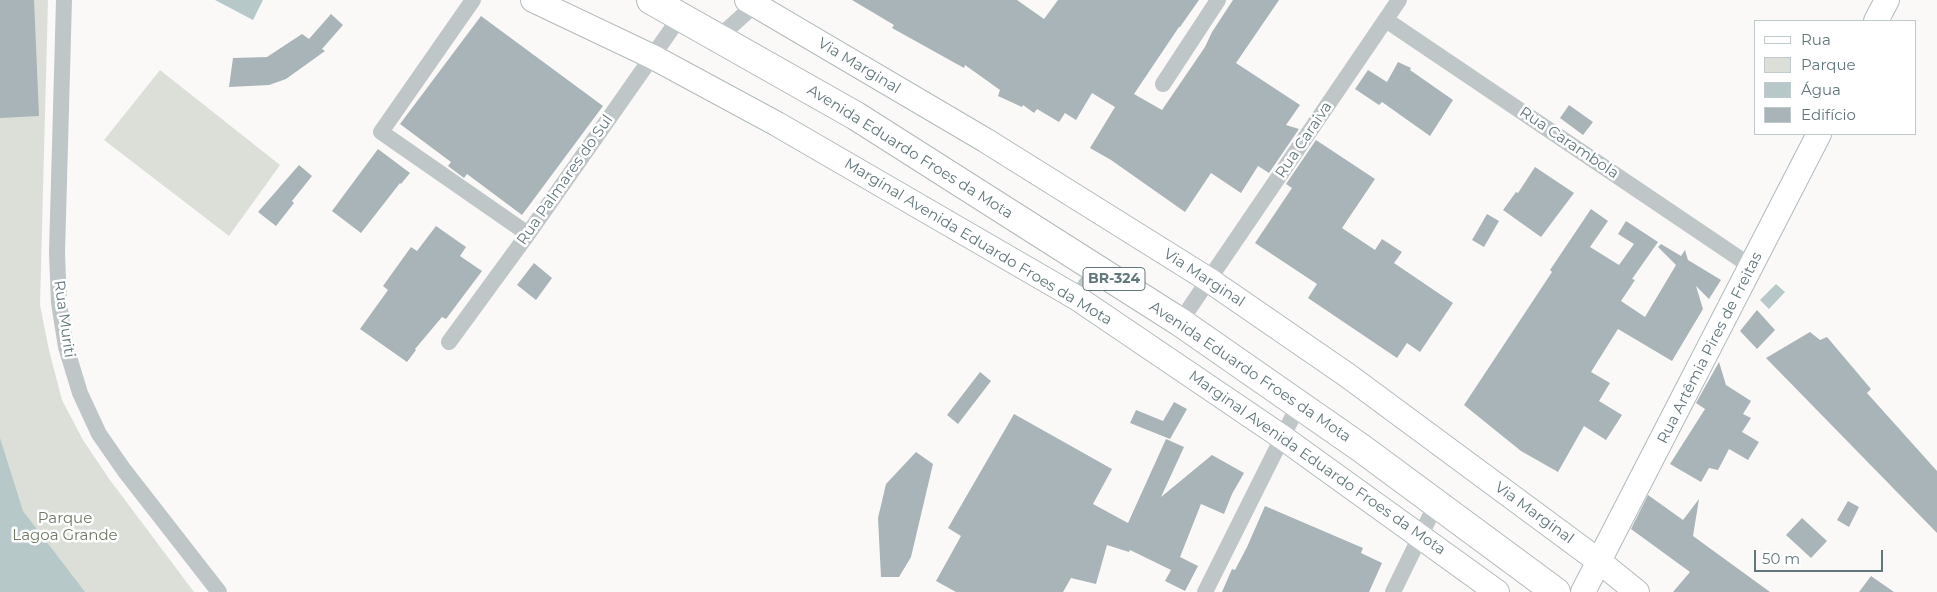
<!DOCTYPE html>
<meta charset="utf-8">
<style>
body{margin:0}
#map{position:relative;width:1937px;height:592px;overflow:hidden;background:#faf9f8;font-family:Montserrat,sans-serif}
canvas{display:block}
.legend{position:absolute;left:1754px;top:20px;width:162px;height:115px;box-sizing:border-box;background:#fff;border:1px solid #c0c9cb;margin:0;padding:6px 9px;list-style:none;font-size:15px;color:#61777c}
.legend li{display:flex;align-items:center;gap:10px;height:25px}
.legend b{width:25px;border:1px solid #c0c9cb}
.scale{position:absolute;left:1754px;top:550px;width:129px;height:22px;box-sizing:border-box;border:2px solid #61777c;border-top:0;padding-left:6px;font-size:15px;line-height:18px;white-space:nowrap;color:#61777c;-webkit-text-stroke:4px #fff;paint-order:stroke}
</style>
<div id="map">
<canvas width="1937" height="592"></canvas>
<ul class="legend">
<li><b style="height:6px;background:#fff"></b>Rua</li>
<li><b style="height:14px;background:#dcdfd7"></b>Parque</li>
<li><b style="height:14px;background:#b6c8c8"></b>Água</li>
<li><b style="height:14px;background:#a8b4b7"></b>Edifício</li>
</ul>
<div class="scale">50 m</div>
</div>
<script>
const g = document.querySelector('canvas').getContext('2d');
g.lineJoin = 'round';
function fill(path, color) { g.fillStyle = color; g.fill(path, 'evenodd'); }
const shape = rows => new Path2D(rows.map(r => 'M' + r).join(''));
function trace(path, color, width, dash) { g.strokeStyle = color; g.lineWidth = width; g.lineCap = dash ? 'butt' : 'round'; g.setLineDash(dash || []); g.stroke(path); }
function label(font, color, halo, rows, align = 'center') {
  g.font = font + ' Montserrat,sans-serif'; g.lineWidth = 5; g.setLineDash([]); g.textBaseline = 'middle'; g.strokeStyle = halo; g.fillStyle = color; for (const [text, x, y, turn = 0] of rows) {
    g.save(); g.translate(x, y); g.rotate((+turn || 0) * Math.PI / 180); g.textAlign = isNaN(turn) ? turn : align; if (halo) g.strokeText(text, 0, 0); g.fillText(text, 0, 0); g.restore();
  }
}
const green = shape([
 [0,0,48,0,40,305,49,350,62,400,83,440,110,480,194,592,0,592],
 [160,70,280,165,229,236,104,140]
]);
const water = shape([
 [215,0,263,0,253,20],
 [1776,284,1785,292,1769,309,1760,300],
 [0,438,23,511,85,592,0,592]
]);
const building = shape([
 [0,0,34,0,39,116,0,118],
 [852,0,1017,0,1044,19,1058,0,1199,0,1180,27,1179,27,1134,94,1162,110,1205,47,1212,32,1233,0,1279,0,1236,63,1300,105,1286,125,1299,129,1269,173,1258,166,1241,193,1211,173,1185,212,1111,160,1090,148,1115,107,1092,93,1076,120,1065,113,1059,122,1037,109,1034,113,1023,105,1022,107,998,96,1000,90,965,65,964,68,892,28,894,25],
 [331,14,343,25,322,49,325,51,286,79,269,85,229,87,233,58,267,57,302,34,309,39],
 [481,16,603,106,522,215,467,174,464,178,448,166,451,162,400,124],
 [1398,62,1411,68,1410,70,1453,100,1430,136,1382,102,1379,105,1355,89,1368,70,1387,82],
 [1569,105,1593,122,1583,135,1560,118],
 [1316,140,1375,179,1342,228,1375,250,1382,239,1402,252,1394,263,1453,303,1420,352,1407,343,1397,358,1308,298,1317,284,1255,243,1292,188,1286,184],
 [378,149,410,173,401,184,400,183,361,233,332,211],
 [299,165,312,176,292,201,294,203,276,226,258,212],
 [1535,167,1574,193,1541,237,1503,210,1516,192,1518,193],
 [1591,209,1608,221,1590,247,1619,265,1634,244,1618,234,1626,221,1658,242,1632,279,1635,280,1621,301,1645,317,1676,265,1658,247,1661,244,1681,256,1685,250,1688,260,1721,280,1709,299,1696,286,1703,309,1672,361,1618,329,1591,372,1610,383,1599,401,1622,415,1606,440,1584,426,1558,472,1521,451,1464,405,1552,272,1550,270],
 [1487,214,1499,221,1484,247,1472,240],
 [436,226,466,247,460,256,482,271,446,319,442,317,415,349,416,350,407,362,360,329,388,290,383,286,411,247,417,251],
 [534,263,552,278,536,300,517,285],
 [1757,310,1775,330,1757,349,1740,331],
 [1810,332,1820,340,1827,337,1871,389,1867,393,1937,471,1937,533,1766,358],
 [1719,362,1726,385,1751,401,1743,414,1751,418,1742,432,1759,442,1748,460,1729,449,1718,470,1709,468,1701,482,1670,464,1705,409,1696,403],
 [980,372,991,381,958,424,947,415],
 [1174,402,1187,409,1170,439,1130,423,1136,410,1163,421],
 [1014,414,1112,469,1093,504,1128,523,1166,439,1184,447,1161,497,1212,455,1244,473,1232,494,1224,514,1201,504,1180,557,1198,566,1185,591,1165,581,1171,570,1130,550,1129,552,1107,545,1096,584,1071,578,1063,592,956,592,936,581,961,536,948,528],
 [916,452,933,464,911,557,899,577,881,577,878,518,886,484],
 [1648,495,1683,520,1699,499,1693,536,1770,592,1673,592,1690,572,1631,529],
 [1848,501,1859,507,1849,527,1837,520],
 [1265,506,1363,548,1361,553,1382,563,1369,592,1222,592,1232,569,1235,570,1247,547],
 [1802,518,1827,541,1811,558,1786,535],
 [1871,576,1894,592,1859,592]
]);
const street = shape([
 [64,0,57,253,59,303,66,347,80,393,99,434,124,470,219,592],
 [473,0,381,132,528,234],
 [1386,20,1752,267],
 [718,38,760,0],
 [1163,84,1218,0],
 [1077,298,1097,268],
 [1180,322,1399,0],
 [449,342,528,234,680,17],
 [1205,592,1299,404],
 [1393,592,1437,502]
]);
const secondary = shape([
 [533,0,653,57,777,124,1077,298,1282,437,1497,592],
 [747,0,985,140,1209,280,1347,375,1600,562,1637,592],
 [1876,21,1887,0],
 [1583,592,1819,134]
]);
const highway = shape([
 [651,0,856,116,1180,322,1361,448,1556,592]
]);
const shields = [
 [1114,279,62]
];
const shieldNames = [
 ["BR-324",1114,279]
];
const streetNames = [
 ["Via Marginal",859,66,31],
 ["Rua Caraiva",1304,140,-56],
 ["Rua Carambola",1569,143,34],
 ["Avenida Eduardo Froes da Mota",910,152,32],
 ["Rua Palmares do Sul",565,180,-55],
 ["Marginal Avenida Eduardo Froes da Mota",978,242,31],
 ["Via Marginal",1204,278,33],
 ["Rua Muriti",64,319,82],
 ["Rua Artêmia Pires de Freitas",1710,348,-63],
 ["Avenida Eduardo Froes da Mota",1250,372,34],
 ["Marginal Avenida Eduardo Froes da Mota",1317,463,35],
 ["Via Marginal",1534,513,36]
];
const parkNames = [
 ["Parque",65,519],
 ["Lagoa Grande",65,536]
];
fill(green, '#dcdfd7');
fill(water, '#b6c8c8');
fill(building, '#a8b4b7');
trace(secondary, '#b1babd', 26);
trace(highway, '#b3b9bb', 30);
trace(street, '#bfc6c8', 16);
trace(secondary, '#fff', 24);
trace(highway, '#fff', 28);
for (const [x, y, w] of shields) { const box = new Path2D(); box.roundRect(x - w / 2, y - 11.5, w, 23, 4); g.fillStyle = '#fff'; g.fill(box); trace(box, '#61777c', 1); }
label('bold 14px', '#61777c', null, shieldNames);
label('15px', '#61777c', '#fff', streetNames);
label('15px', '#6e7a64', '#fff', parkNames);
</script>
